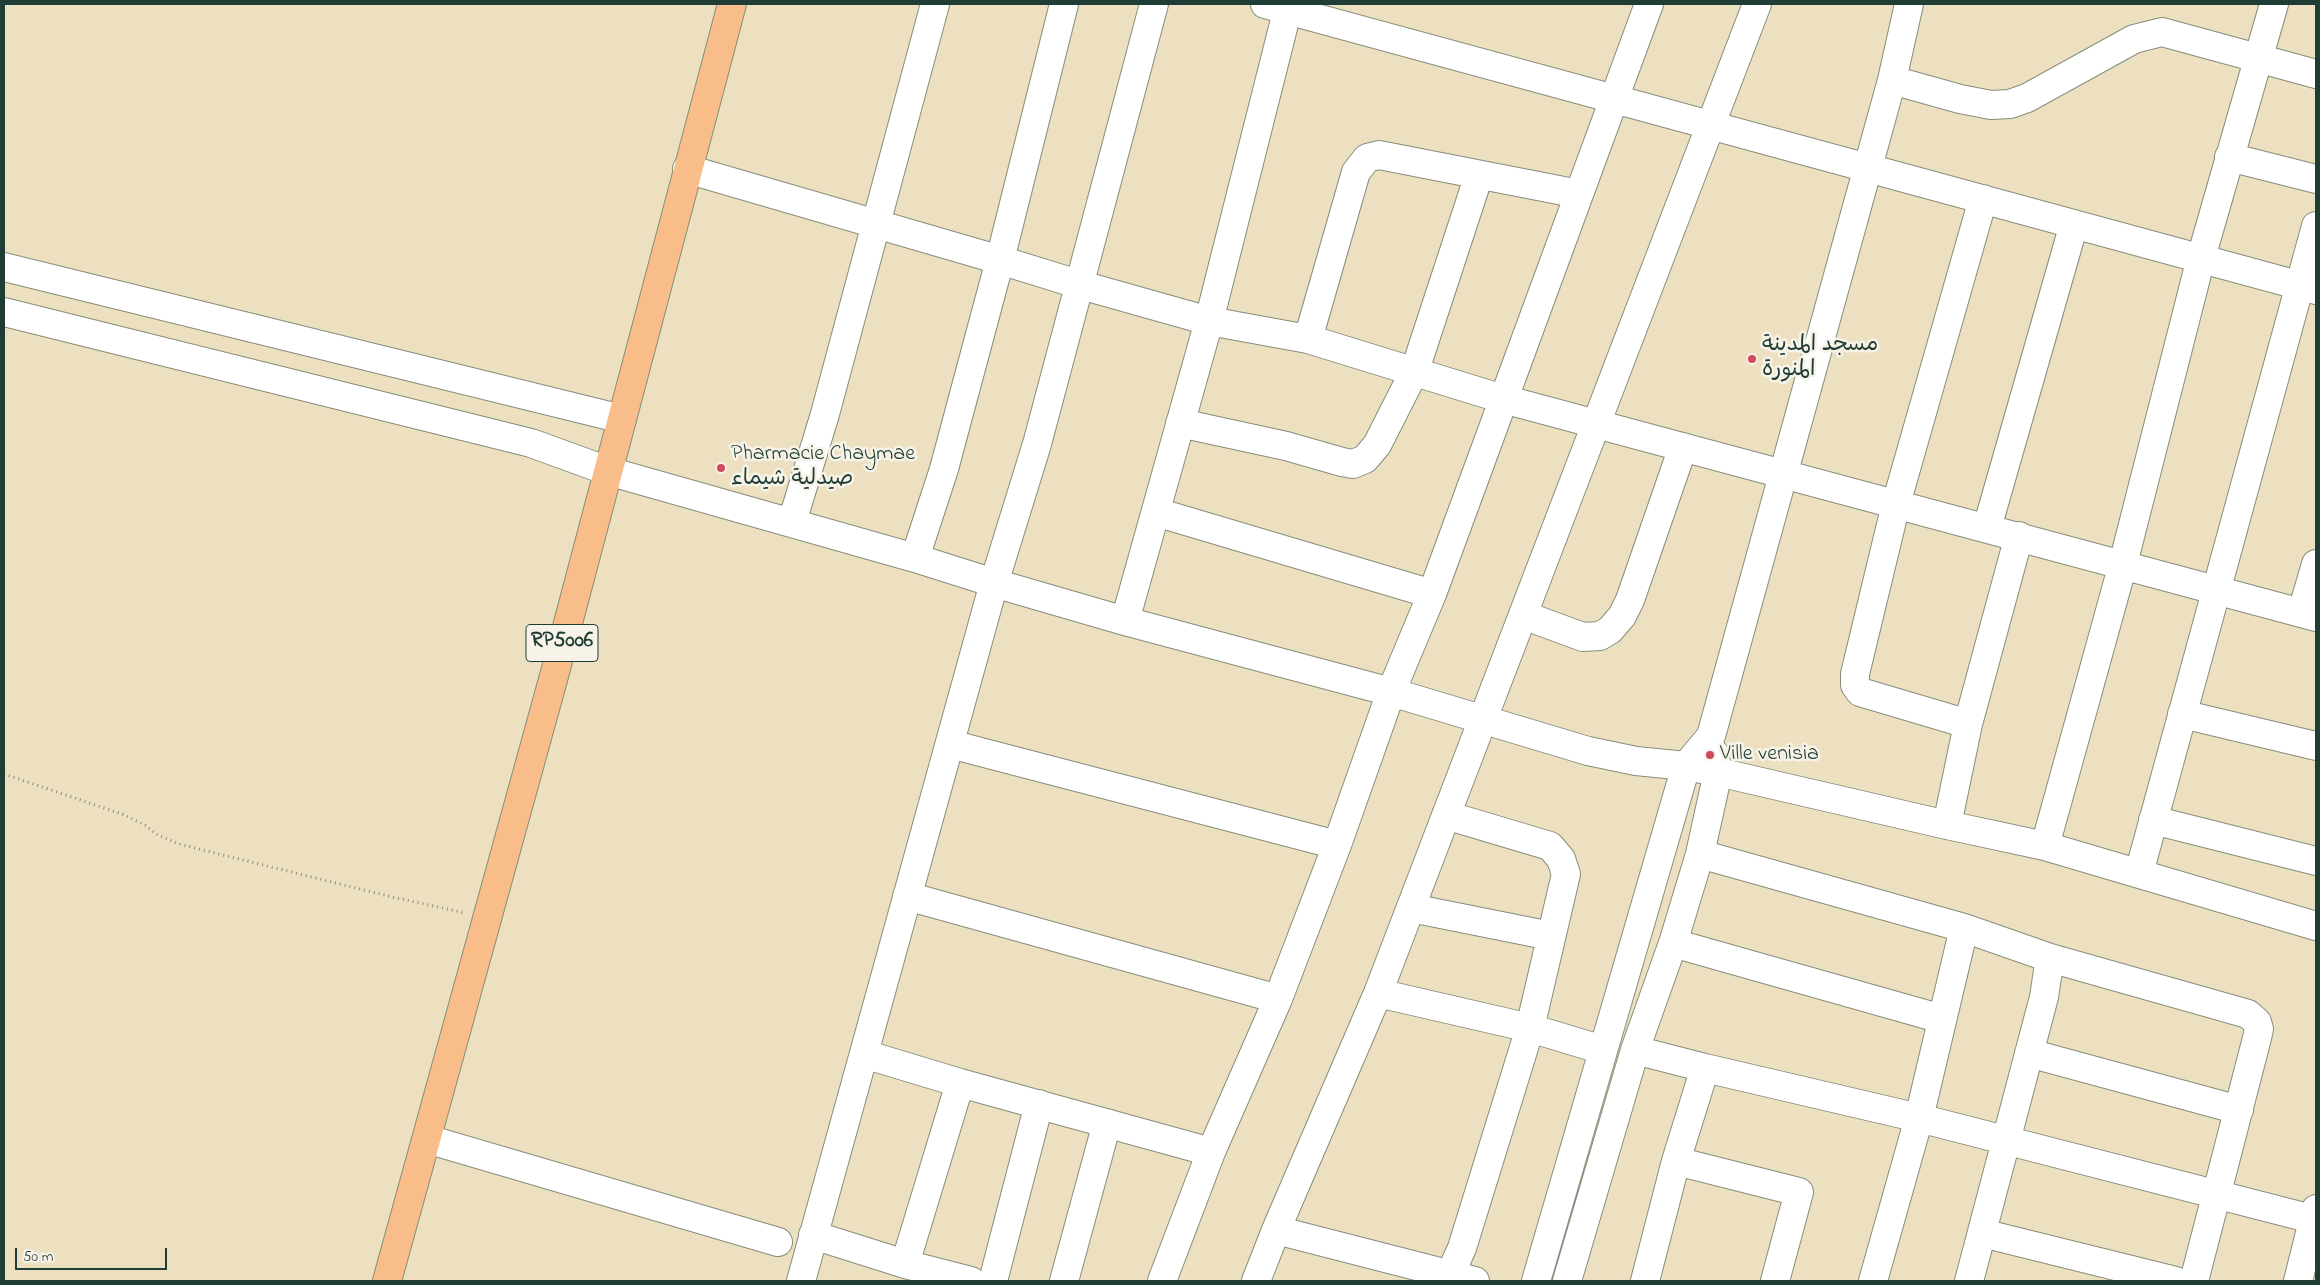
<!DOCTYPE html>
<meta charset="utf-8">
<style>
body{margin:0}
#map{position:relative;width:2320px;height:1285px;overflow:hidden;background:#ede0c0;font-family:"Indie Flower",sans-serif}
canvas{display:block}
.frame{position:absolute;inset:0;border:5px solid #1f3d34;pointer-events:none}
.scale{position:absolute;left:15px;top:1248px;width:152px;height:22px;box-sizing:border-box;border:2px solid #1f3d34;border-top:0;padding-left:6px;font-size:15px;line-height:18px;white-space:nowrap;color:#1f3d34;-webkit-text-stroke:4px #f7f3e8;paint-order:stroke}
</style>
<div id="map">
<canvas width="2320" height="1285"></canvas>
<div class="frame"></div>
<div class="scale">50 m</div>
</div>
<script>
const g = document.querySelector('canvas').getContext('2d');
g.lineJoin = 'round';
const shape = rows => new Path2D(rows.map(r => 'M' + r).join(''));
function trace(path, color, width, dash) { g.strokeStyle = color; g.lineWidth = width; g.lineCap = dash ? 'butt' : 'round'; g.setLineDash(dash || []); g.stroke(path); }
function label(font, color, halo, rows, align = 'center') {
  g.font = font + ' "Indie Flower","Playpen Sans Arabic",sans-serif'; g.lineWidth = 5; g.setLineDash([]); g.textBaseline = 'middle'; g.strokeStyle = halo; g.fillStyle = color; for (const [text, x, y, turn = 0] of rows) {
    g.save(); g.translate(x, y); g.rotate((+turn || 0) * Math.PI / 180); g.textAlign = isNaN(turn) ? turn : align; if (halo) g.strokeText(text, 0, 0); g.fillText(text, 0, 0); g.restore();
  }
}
const path = shape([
 [4,774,122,814,145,825,156,834,179,844,388,896,465,913]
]);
const minor = shape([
 [1265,4,2316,290],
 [1892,80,1960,99,1991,105,2010,104,2027,98,2134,39,2162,32,2316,74],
 [2229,157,2316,179],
 [687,169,1000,260,1081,285,1209,321,1308,339,1503,399,2316,617],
 [4,267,622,419],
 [4,312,531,443,608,471,915,558,994,583,1125,621,1391,692,1588,751,1636,761,1686,766,1718,772,1947,825,2045,846,2316,926],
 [1308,339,1356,172,1367,158,1379,155,1579,194],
 [1180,423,1286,446,1342,462,1353,464,1365,459,1377,445,1415,370,1479,175],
 [1156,512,1432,594],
 [792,522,825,414,935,4],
 [1987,528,2074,224],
 [915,558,944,469,1000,260,1064,4],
 [2302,612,2316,564],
 [1523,615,1583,637,1600,636,1610,630,1622,616,1630,600,1683,447],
 [1125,621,1209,321,1289,4],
 [2182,714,2316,746],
 [1968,724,1860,692,1855,685,1855,674,1896,504,1983,199],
 [950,744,1337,845],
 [1446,815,1550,846,1561,859,1566,874,1530,1028,1462,1248,1447,1281],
 [2153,820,2316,861],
 [1947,825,1968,724,2019,536],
 [2045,846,2123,564,2201,258,2274,4],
 [1700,854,1964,928,2050,958,2248,1014,2257,1022,2259,1029,2257,1038,2194,1281],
 [2139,873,2316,226],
 [907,896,1278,999],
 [1411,908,1551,936],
 [1673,943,1942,1019],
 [1378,993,1530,1028,1603,1050],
 [1635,1050,1705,1068,1919,1118,2316,1220],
 [2029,1053,2239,1110],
 [864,1054,960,1083,1211,1152],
 [427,1139,778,1242],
 [1676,1161,1799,1192,1775,1281],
 [1276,1230,1475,1281],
 [1982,1233,2176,1281],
 [813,1235,905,1264,971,1281],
 [905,1264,960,1083],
 [801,1281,994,583,1037,444,1154,4],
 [993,1281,1039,1104],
 [1064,1281,1107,1123],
 [1162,1281,1211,1152,1278,999,1337,845,1391,692,1432,594,1649,4],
 [1256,1281,1276,1230,1378,993,1757,4],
 [1536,1281,1686,766,1711,736,1892,80,1909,4],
 [1567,1281,1635,1050,1673,943,1700,854,1718,772,1714,753],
 [1645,1281,1676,1161,1705,1068],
 [1873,1281,1919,1118,1964,928],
 [1969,1281,2044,997,2050,958],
 [2298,1281,2316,1209]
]);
const major = shape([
 [387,1281,554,676,732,4]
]);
const markers = [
 [1752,359,5,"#d1495b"],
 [721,468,5,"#d1495b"],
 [1710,755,5,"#d1495b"]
];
const shields = [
 [562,643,72]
];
const shieldNames = [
 ["RP5006",562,643]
];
const poiNames = [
 ["مسجد المدينة",1762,346],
 ["المنورة",1762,371],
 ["Pharmacie Chaymae",731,455],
 ["صيدلية شيماء",731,480],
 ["Ville venisia",1720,755]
];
trace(minor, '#868e7a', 30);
trace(major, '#868e7a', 30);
trace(path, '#868e7a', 3, [1, 4]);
trace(minor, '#fff', 28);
trace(major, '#f8bd89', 28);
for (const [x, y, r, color] of markers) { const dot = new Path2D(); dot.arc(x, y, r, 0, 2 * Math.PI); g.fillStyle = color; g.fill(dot); trace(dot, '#f7f3e8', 2); }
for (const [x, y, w] of shields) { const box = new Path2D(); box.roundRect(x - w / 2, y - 18.5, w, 37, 4); g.fillStyle = '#f7f3e8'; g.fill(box); trace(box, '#1f3d34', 1); }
label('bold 21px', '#1f3d34', null, shieldNames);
label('22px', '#1f3d34', '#f7f3e8', poiNames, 'left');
</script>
